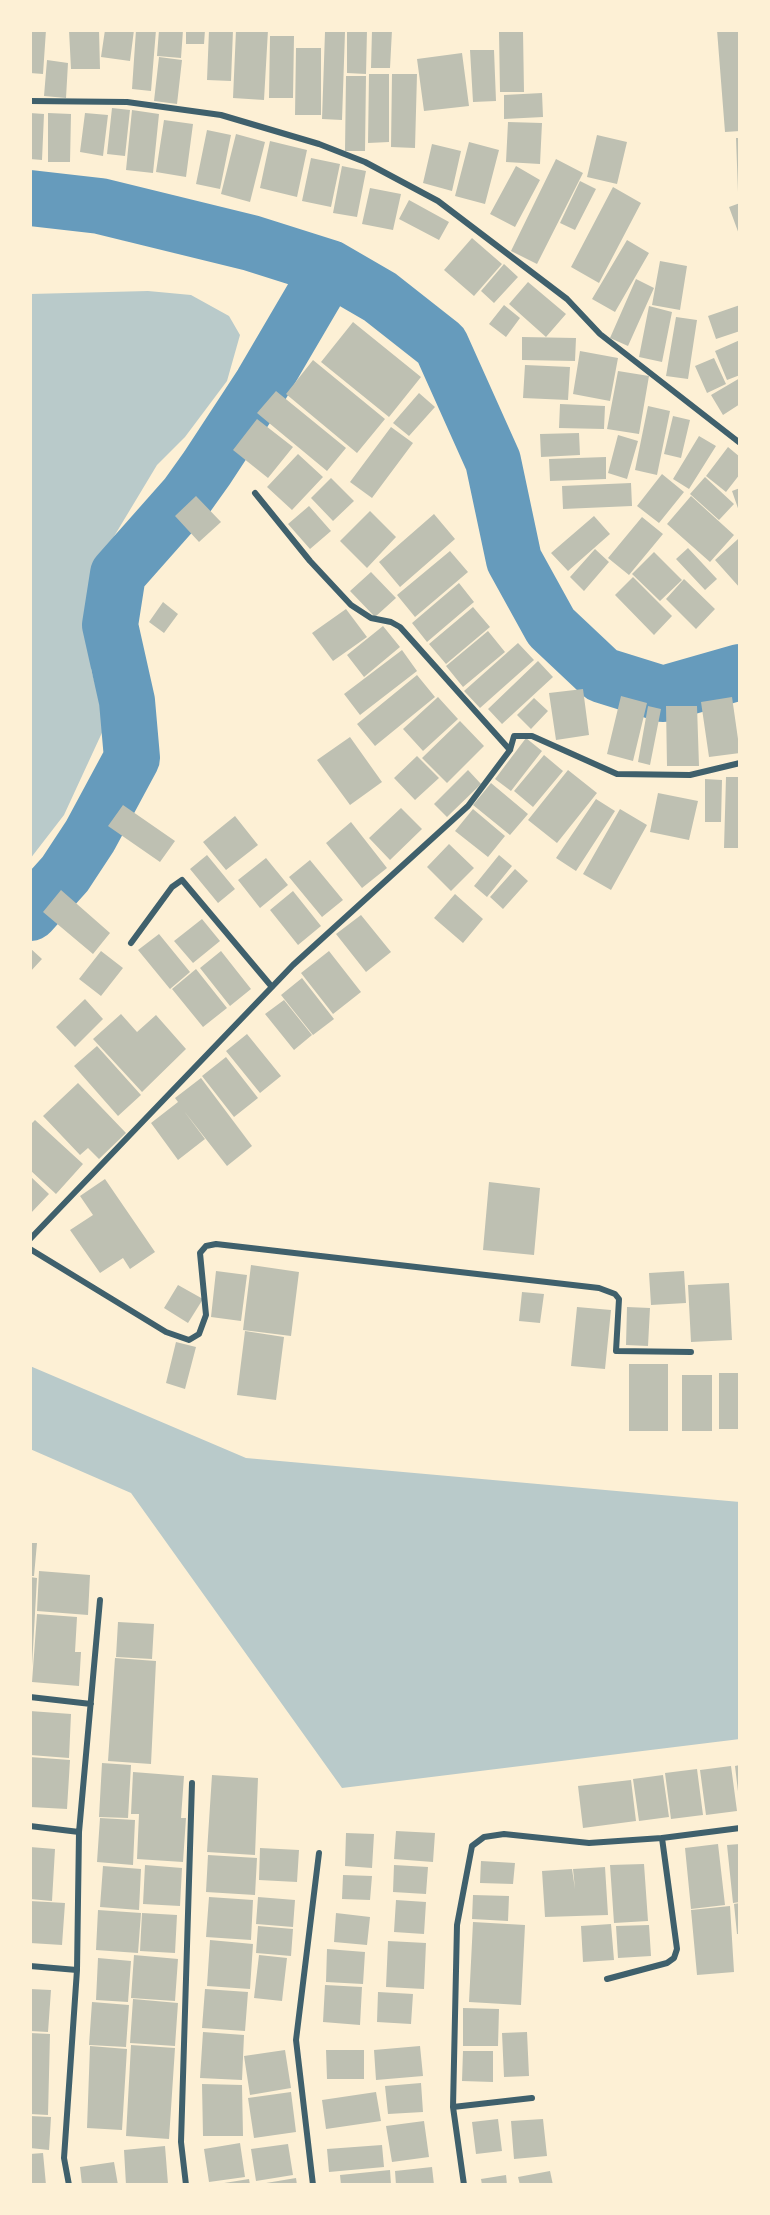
<!DOCTYPE html>
<style>
body{margin:0}
#map{position:relative;width:770px;height:2215px;overflow:hidden;background:#fdf0d5;font-family:"Golos Text",sans-serif}
canvas{display:block}
.frame{position:absolute;inset:0;border:32px solid #fdf0d5;pointer-events:none}
</style>
<div id="map">
<canvas width="770" height="2215"></canvas>
<div class="frame"></div>
</div>
<script>
const g = document.querySelector('canvas').getContext('2d');
g.lineJoin = 'round';
function fill(path, color) { g.fillStyle = color; g.fill(path, 'evenodd'); }
const shape = rows => new Path2D(rows.map(r => 'M' + r).join(''));
function trace(path, color, width, dash) { g.strokeStyle = color; g.lineWidth = width; g.lineCap = dash ? 'butt' : 'round'; g.setLineDash(dash || []); g.stroke(path); }
const green = shape([
 [148,291,191,295,229,316,240,335,227,381,185,437,157,465,95,568,91,669,106,724,64,815,30,859,30,294],
 [30,1366,246,1458,740,1502,740,1739,342,1788,131,1493,30,1449]
]);
const river = shape([
 [30,198,100,206,251,243,330,268,380,297,441,345,493,461,514,560,551,627,602,675,663,694,740,672],
 [30,913,65,874,90,836,132,758,127,701,110,625,118,574,187,496,207,468,262,384,330,268]
]);
const building = shape([
 [30,30,46,30,43,74,30,73],
 [69,30,99,30,100,69,71,69],
 [105,30,134,30,130,61,101,57],
 [136,30,156,30,151,91,132,89],
 [159,30,183,30,181,58,157,56],
 [186,30,205,30,204,44,186,44],
 [209,30,233,30,231,81,207,80],
 [236,30,268,30,264,100,233,98],
 [347,30,367,30,366,74,347,73],
 [372,30,392,30,390,68,371,68],
 [717,30,740,30,740,131,725,132],
 [523,31,524,92,500,92,499,32],
 [325,32,345,32,342,120,322,119],
 [270,36,294,36,293,98,269,98],
 [296,48,321,48,321,115,295,115],
 [470,50,494,50,496,101,473,102],
 [462,53,469,106,424,111,417,59],
 [159,57,182,60,177,104,154,101],
 [47,60,68,63,66,98,44,96],
 [369,74,389,74,389,142,368,143],
 [392,74,417,74,415,148,391,147],
 [346,76,366,76,365,151,345,151],
 [542,93,543,117,504,119,504,95],
 [112,108,130,110,125,156,107,154],
 [132,110,159,114,153,173,126,170],
 [30,113,44,114,42,160,30,159],
 [48,113,71,114,70,162,48,162],
 [85,113,108,115,103,156,80,152],
 [164,120,193,124,186,177,156,172],
 [508,122,542,123,540,164,506,162],
 [207,130,231,135,220,189,196,184],
 [236,134,265,142,250,202,221,194],
 [597,135,627,142,617,184,587,177],
 [736,138,740,138,740,192,738,192],
 [270,141,307,150,297,197,260,188],
 [469,142,499,150,485,204,455,196],
 [432,144,461,151,452,191,423,183],
 [311,158,340,164,331,207,302,201],
 [556,159,583,173,537,264,511,251],
 [342,166,366,171,357,217,333,213],
 [516,166,540,180,515,227,490,214],
 [580,181,596,189,575,230,560,223],
 [613,187,641,203,599,283,571,267],
 [370,188,401,194,393,230,362,224],
 [409,200,449,222,439,240,399,219],
 [740,203,740,237,729,207],
 [472,238,502,264,474,296,444,270],
 [627,240,649,253,615,312,592,299],
 [660,261,687,266,680,310,652,305],
 [504,264,518,277,494,303,481,291],
 [636,279,654,288,628,346,610,338],
 [528,282,566,314,546,337,509,304],
 [504,305,520,318,506,337,489,324],
 [740,305,740,331,716,339,708,316],
 [649,306,672,312,662,362,639,357],
 [676,317,697,320,688,379,666,376],
 [353,322,421,377,389,417,321,362],
 [522,337,576,338,575,361,522,360],
 [740,340,740,375,727,380,715,351],
 [580,351,618,358,610,401,573,394],
 [714,358,726,384,707,393,695,366],
 [313,360,385,419,357,453,286,394],
 [525,365,570,367,568,400,523,398],
 [618,371,649,376,639,434,607,429],
 [740,378,740,404,723,415,711,395],
 [276,391,346,448,327,471,257,413],
 [419,393,435,407,409,436,393,423],
 [560,404,605,406,604,429,559,428],
 [648,406,670,411,657,475,635,470],
 [673,416,690,420,681,458,664,454],
 [257,419,293,447,268,478,233,450],
 [391,427,413,443,372,498,350,482],
 [579,433,580,455,541,457,540,434],
 [618,435,638,441,627,479,608,473],
 [699,436,716,446,689,489,673,479],
 [728,447,740,457,740,474,726,492,706,476],
 [298,454,323,477,292,510,267,487],
 [606,457,606,479,550,481,549,459],
 [662,474,684,492,659,523,637,506],
 [705,477,734,504,719,520,690,494],
 [331,478,354,501,333,521,311,498],
 [631,483,632,506,563,509,562,486],
 [740,488,740,514,732,491],
 [196,496,221,522,199,542,175,516],
 [691,496,734,535,710,562,667,524],
 [309,506,331,531,310,549,288,524],
 [370,511,396,537,367,568,340,541],
 [434,514,455,539,400,587,379,562],
 [594,516,610,534,568,571,551,553],
 [642,517,663,534,629,575,608,558],
 [738,539,740,541,740,588,715,560],
 [688,548,717,579,705,590,676,559],
 [595,549,609,562,584,591,570,577],
 [450,551,468,572,415,617,397,595],
 [654,552,682,580,660,601,632,574],
 [371,572,396,598,375,617,350,591],
 [633,577,672,616,654,635,615,595],
 [684,579,715,609,696,629,666,599],
 [459,583,474,602,427,642,412,623],
 [163,602,178,614,164,633,149,622],
 [473,607,490,627,446,664,429,644],
 [346,609,367,637,333,661,312,633],
 [383,626,400,647,364,677,347,655],
 [488,631,505,652,463,687,446,666],
 [518,643,534,660,480,708,464,691],
 [402,650,417,671,360,715,344,694],
 [538,661,553,677,502,724,488,709],
 [417,675,435,697,375,746,357,724],
 [583,689,589,735,556,740,549,693],
 [621,696,647,703,633,761,607,754],
 [438,697,458,719,423,751,403,729],
 [732,697,740,753,709,757,701,702],
 [534,698,548,711,531,729,517,715],
 [648,706,661,709,650,765,638,762],
 [666,706,697,706,699,766,667,766],
 [460,721,484,746,447,783,422,758],
 [350,737,382,782,350,805,317,760],
 [526,738,542,751,511,791,495,779],
 [544,755,563,771,533,807,514,791],
 [417,756,439,778,415,800,394,778],
 [468,770,481,784,447,817,434,804],
 [568,770,597,793,557,843,528,820],
 [726,777,740,777,740,848,724,848],
 [705,779,722,780,721,822,705,822],
 [491,783,528,814,510,835,473,805],
 [658,793,698,801,689,840,650,832],
 [596,799,615,811,576,871,556,858],
 [123,805,175,841,160,862,108,826],
 [401,808,422,829,390,860,369,838],
 [473,809,505,836,488,857,455,831],
 [620,809,647,825,611,890,583,874],
 [235,816,258,845,226,870,203,842],
 [351,822,387,868,362,888,326,843],
 [449,844,474,868,451,891,427,867],
 [207,855,235,889,218,903,190,869],
 [499,855,512,866,487,897,474,886],
 [266,858,288,885,260,908,238,880],
 [310,860,343,900,322,917,289,877],
 [515,869,528,881,503,909,490,897],
 [61,890,110,933,93,954,43,912],
 [293,891,321,926,298,945,270,910],
 [455,894,483,919,463,943,434,918],
 [361,915,391,952,366,972,336,934],
 [202,919,220,941,193,963,174,941],
 [159,934,190,972,170,989,138,950],
 [30,948,42,959,30,972],
 [101,951,123,968,101,996,79,979],
 [221,951,251,989,230,1006,200,968],
 [329,951,361,992,333,1014,301,973],
 [196,969,227,1008,203,1027,172,989],
 [302,978,334,1019,313,1035,281,995],
 [85,999,103,1019,75,1047,56,1027],
 [284,1000,312,1035,294,1050,265,1014],
 [121,1014,137,1032,156,1015,186,1049,142,1092,93,1039],
 [247,1034,281,1076,260,1093,226,1051],
 [97,1046,141,1095,118,1116,74,1066],
 [226,1057,258,1098,234,1117,202,1076],
 [201,1078,252,1146,227,1166,184,1111,205,1139,178,1160,151,1123,178,1102,175,1098],
 [78,1083,126,1133,99,1159,88,1148,80,1155,43,1116],
 [35,1120,83,1164,56,1194,30,1170,30,1125],
 [30,1176,49,1194,30,1214],
 [105,1179,155,1252,130,1269,123,1258,100,1273,70,1230,93,1215,80,1196],
 [489,1182,540,1188,534,1255,483,1250],
 [251,1265,299,1272,291,1336,243,1330],
 [216,1271,247,1275,241,1321,211,1317],
 [684,1271,686,1303,651,1305,649,1273],
 [729,1283,732,1340,691,1342,688,1285],
 [178,1285,203,1299,188,1323,164,1308],
 [522,1292,544,1294,540,1323,519,1321],
 [577,1307,611,1310,605,1369,571,1366],
 [627,1307,650,1308,648,1346,626,1345],
 [245,1331,284,1337,276,1400,237,1395],
 [176,1342,196,1347,185,1389,166,1383],
 [629,1364,668,1364,668,1431,629,1431],
 [719,1373,740,1373,740,1429,719,1429],
 [682,1375,712,1375,712,1431,682,1431],
 [30,1543,37,1543,34,1576,30,1576],
 [39,1571,90,1575,88,1615,37,1611],
 [30,1577,37,1578,32,1666,30,1666],
 [37,1614,77,1617,75,1652,81,1652,79,1686,32,1682],
 [118,1622,154,1624,152,1659,116,1657],
 [115,1658,156,1661,151,1764,108,1761],
 [30,1711,71,1714,69,1758,30,1755],
 [30,1757,70,1760,67,1809,30,1807],
 [102,1763,131,1765,128,1818,99,1817],
 [740,1765,740,1800,739,1800,735,1766],
 [731,1766,737,1811,706,1815,700,1770],
 [697,1769,703,1815,671,1819,665,1773],
 [133,1772,184,1776,181,1818,186,1818,183,1862,137,1859,139,1814,131,1814],
 [212,1775,258,1778,255,1855,207,1852],
 [663,1775,669,1817,639,1821,633,1779],
 [631,1780,636,1821,583,1828,578,1786],
 [100,1818,135,1820,133,1865,97,1862],
 [396,1831,435,1833,433,1862,394,1859],
 [346,1833,374,1834,372,1868,345,1866],
 [718,1844,725,1905,691,1909,685,1848],
 [740,1844,740,1902,733,1903,727,1845],
 [30,1847,55,1849,52,1901,30,1899],
 [260,1848,299,1850,297,1882,259,1880],
 [208,1855,257,1858,255,1895,206,1892],
 [481,1861,515,1863,513,1884,480,1883],
 [644,1864,648,1921,614,1923,610,1865],
 [145,1865,182,1868,180,1906,143,1904],
 [394,1865,428,1867,426,1894,393,1892],
 [103,1866,141,1869,139,1910,100,1907],
 [605,1867,608,1915,545,1917,542,1871,572,1869,575,1889,573,1869],
 [343,1875,372,1876,370,1900,342,1899],
 [473,1895,509,1896,508,1921,472,1919],
 [209,1897,253,1900,251,1940,206,1937],
 [258,1897,295,1900,293,1927,256,1924],
 [396,1900,426,1902,424,1934,394,1932],
 [30,1901,65,1903,62,1945,30,1943],
 [740,1903,740,1934,737,1934,734,1904],
 [730,1906,734,1972,697,1975,691,1910],
 [98,1910,141,1913,138,1953,96,1950],
 [142,1913,177,1915,175,1953,140,1951],
 [336,1913,370,1917,367,1945,334,1942],
 [473,1922,525,1925,521,2005,469,2002],
 [611,1924,614,1960,583,1962,581,1926],
 [649,1925,651,1956,618,1958,616,1926],
 [258,1926,293,1929,291,1956,256,1953],
 [210,1940,253,1944,250,1989,207,1986],
 [388,1941,426,1943,424,1989,386,1987],
 [327,1949,365,1952,363,1984,326,1982],
 [134,1955,178,1959,175,2001,131,1998],
 [259,1955,287,1958,282,2001,254,1998],
 [98,1958,131,1961,128,2002,96,2000],
 [325,1985,362,1987,360,2025,323,2022],
 [30,1989,51,1990,48,2032,30,2031],
 [205,1989,248,1992,245,2031,202,2028],
 [378,1992,413,1994,411,2024,377,2022],
 [133,1999,178,2003,175,2046,130,2043],
 [92,2002,129,2005,126,2047,89,2045],
 [463,2008,499,2009,498,2046,463,2046],
 [203,2032,244,2035,242,2080,200,2078],
 [527,2032,529,2076,504,2077,502,2033],
 [30,2033,50,2034,48,2115,30,2114],
 [131,2045,175,2048,169,2139,126,2136],
 [90,2046,127,2049,122,2130,87,2128],
 [420,2046,423,2076,376,2080,374,2050],
 [285,2050,291,2088,250,2095,244,2056],
 [326,2050,364,2050,364,2079,327,2079],
 [463,2051,493,2051,493,2082,462,2081],
 [421,2083,423,2112,388,2114,385,2086],
 [202,2084,242,2085,243,2136,203,2136],
 [291,2092,296,2132,254,2138,248,2098],
 [376,2092,381,2121,326,2129,322,2100],
 [30,2116,51,2117,49,2150,30,2148],
 [498,2119,502,2151,476,2154,472,2122],
 [543,2119,547,2156,514,2159,511,2121],
 [424,2121,429,2157,392,2162,386,2126],
 [240,2143,245,2177,209,2182,204,2149],
 [288,2144,293,2175,256,2181,251,2149],
 [382,2145,384,2167,329,2172,327,2149],
 [165,2146,168,2184,126,2185,124,2150],
 [43,2153,46,2185,30,2185,30,2154],
 [114,2162,118,2185,82,2185,80,2167],
 [432,2167,434,2185,396,2185,395,2171],
 [390,2170,391,2185,341,2185,340,2175],
 [550,2171,553,2185,520,2185,518,2177],
 [506,2175,507,2185,482,2185,481,2179],
 [296,2178,297,2185,260,2185,260,2184],
 [249,2179,250,2185,218,2185,218,2184]
]);
const minor = shape([
 [30,101,127,102,221,115,319,144,365,162,438,201,567,299,600,334,740,443],
 [255,493,310,561,351,605,371,618,391,622,400,627,510,750],
 [131,943,172,887,182,880,272,987],
 [30,1239,293,965,468,806,510,750,514,736,532,736,617,774,690,775,740,763],
 [30,1249,166,1332,189,1340,199,1334,206,1315,200,1253,206,1246,216,1244,599,1288,615,1294,619,1299,616,1351,691,1352],
 [30,1697,91,1704],
 [30,1826,79,1832],
 [30,1966,77,1970],
 [607,1979,667,1963,674,1958,677,1949,662,1838],
 [453,2107,532,2098],
 [69,2185,64,2158,77,1970,79,1832,100,1600],
 [186,2185,181,2142,192,1783],
 [313,2185,296,2040,319,1853],
 [464,2185,453,2107,457,1925,472,1846,484,1837,504,1834,589,1843,662,1838,740,1828]
]);
fill(green, '#b9caca');
trace(river, '#669bbc', 56);
fill(building, '#bec0b2');
trace(minor, '#3f606c', 6);
</script>
